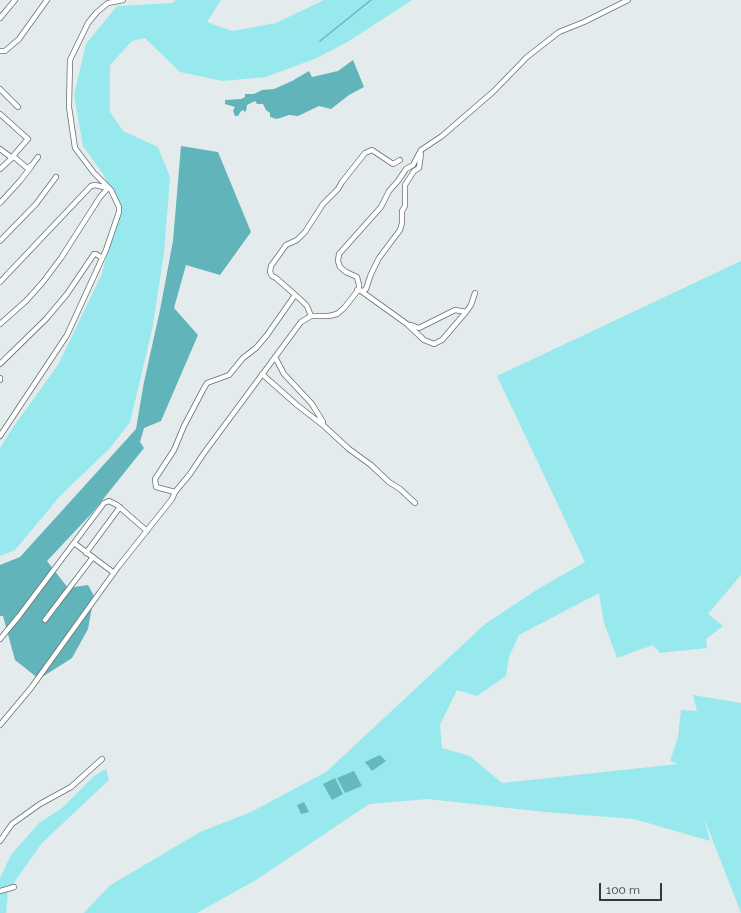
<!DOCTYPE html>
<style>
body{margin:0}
#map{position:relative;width:741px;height:913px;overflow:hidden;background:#e3ebec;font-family:Raleway,sans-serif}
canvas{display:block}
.scale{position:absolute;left:599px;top:883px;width:63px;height:18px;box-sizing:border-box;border:2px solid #363939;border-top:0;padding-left:5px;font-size:12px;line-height:14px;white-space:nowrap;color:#363939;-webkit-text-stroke:3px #e3ebec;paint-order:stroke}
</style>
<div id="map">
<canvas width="741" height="913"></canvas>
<div class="scale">100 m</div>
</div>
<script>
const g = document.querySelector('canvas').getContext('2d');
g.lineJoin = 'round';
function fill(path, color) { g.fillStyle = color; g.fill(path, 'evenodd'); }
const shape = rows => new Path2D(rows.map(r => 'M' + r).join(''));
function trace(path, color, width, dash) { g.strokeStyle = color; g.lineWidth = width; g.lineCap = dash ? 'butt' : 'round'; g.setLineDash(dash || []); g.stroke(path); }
const green = shape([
 [175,0,221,0,207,22,232,31,276,23,324,0,412,0,349,41,317,58,266,77,223,81,180,72,145,38,132,41,110,65,110,112,123,131,158,147,170,177,164,253,152,330,130,422,110,448,60,496,15,550,0,556,0,448,14,426,58,365,101,276,120,209,103,174,83,146,74,95,86,44,117,6,173,3],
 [741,261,741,575,708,614,723,626,706,639,707,648,660,653,653,645,617,658,604,623,599,593,519,635,509,657,506,676,477,696,457,690,440,725,442,748,470,756,502,783,678,764,670,761,678,737,681,710,697,711,693,695,741,703,741,913,704,818,710,841,634,819,545,812,428,799,369,804,256,880,197,913,84,913,109,886,200,832,251,812,326,772,485,624,538,589,585,562,497,376],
 [106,769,109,780,42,843,8,891,6,913,0,913,0,878,11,855,39,823,62,808,94,776]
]);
const forest = shape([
 [353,60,364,87,349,95,331,109,319,106,298,116,289,115,277,119,270,117,270,113,266,110,263,104,257,104,255,101,247,105,246,111,245,112,243,110,241,111,238,116,235,116,233,111,235,107,225,104,225,100,241,99,245,97,245,94,254,94,262,90,274,89,292,81,309,71,312,77,338,71],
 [181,146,218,152,251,232,220,275,186,265,174,308,198,335,161,421,144,428,140,442,144,448,92,513,47,561,68,588,88,585,94,596,88,629,72,658,39,679,15,660,3,616,0,616,0,565,20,557,136,429,144,382,160,310,173,241]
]);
const water = shape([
 [380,755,386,761,372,771,365,762],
 [354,771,362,786,345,793,337,778],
 [335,778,343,794,332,800,323,784],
 [304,802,309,812,301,814,297,805]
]);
const stream = shape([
 [320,41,371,0]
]);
const minor = shape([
 [0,18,15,0],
 [0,51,5,51,19,39,47,0],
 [0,89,18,107],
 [0,114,28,139,13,156],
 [0,149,12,158,13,156,27,168,32,165,38,157],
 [0,169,12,158],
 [0,203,20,181,31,167],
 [0,241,36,204,56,177],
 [0,282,91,186,95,185,108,188,100,197,61,258,43,282,26,301,0,324],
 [357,290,363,291,366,289,371,274,379,258,400,230,402,223,402,211,405,206,405,185,414,171,419,168,421,154],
 [361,291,407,324,424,340,434,344,442,340,466,312,471,305,475,293],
 [311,316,307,306,301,300,276,278,272,276,270,272,271,266,286,245,297,240,305,232,323,204,338,189,342,182,365,153,372,150,393,164,400,160],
 [411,325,419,328,455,310,466,312],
 [275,357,284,374,312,404,323,422],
 [0,364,46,319,67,294,94,254,96,254,102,258],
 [262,374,297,405,324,426,349,449,371,465,389,482,400,489,415,503],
 [0,378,0,380],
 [0,436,67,335,106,250,119,212,119,207,111,190,94,173,75,148,69,107,70,60,88,23,97,12,108,3,123,0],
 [175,492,156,487,155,479,174,450,184,426,203,390,207,383,229,375,243,358,256,348,267,335,295,295],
 [74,543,114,573],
 [86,553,120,507],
 [45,620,93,557],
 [0,639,19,616,104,503,109,501,117,505,147,531],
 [0,725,31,688,118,567,172,499,175,492,190,474,204,453,301,322,311,316,329,316,337,314,344,308,359,289,359,285,357,277,346,272,340,267,338,261,339,254,381,207,389,191,398,181,406,169,413,165,421,150,442,136,494,91,527,57,559,32,584,22,628,0],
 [0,841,12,824,40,804,71,787,102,759],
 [0,891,14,887]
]);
fill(green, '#97e9ee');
fill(forest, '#60b4ba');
fill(water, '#64b8be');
trace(stream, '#64b8be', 1.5);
trace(minor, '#686f70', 6);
trace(minor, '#fff', 4.5);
</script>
